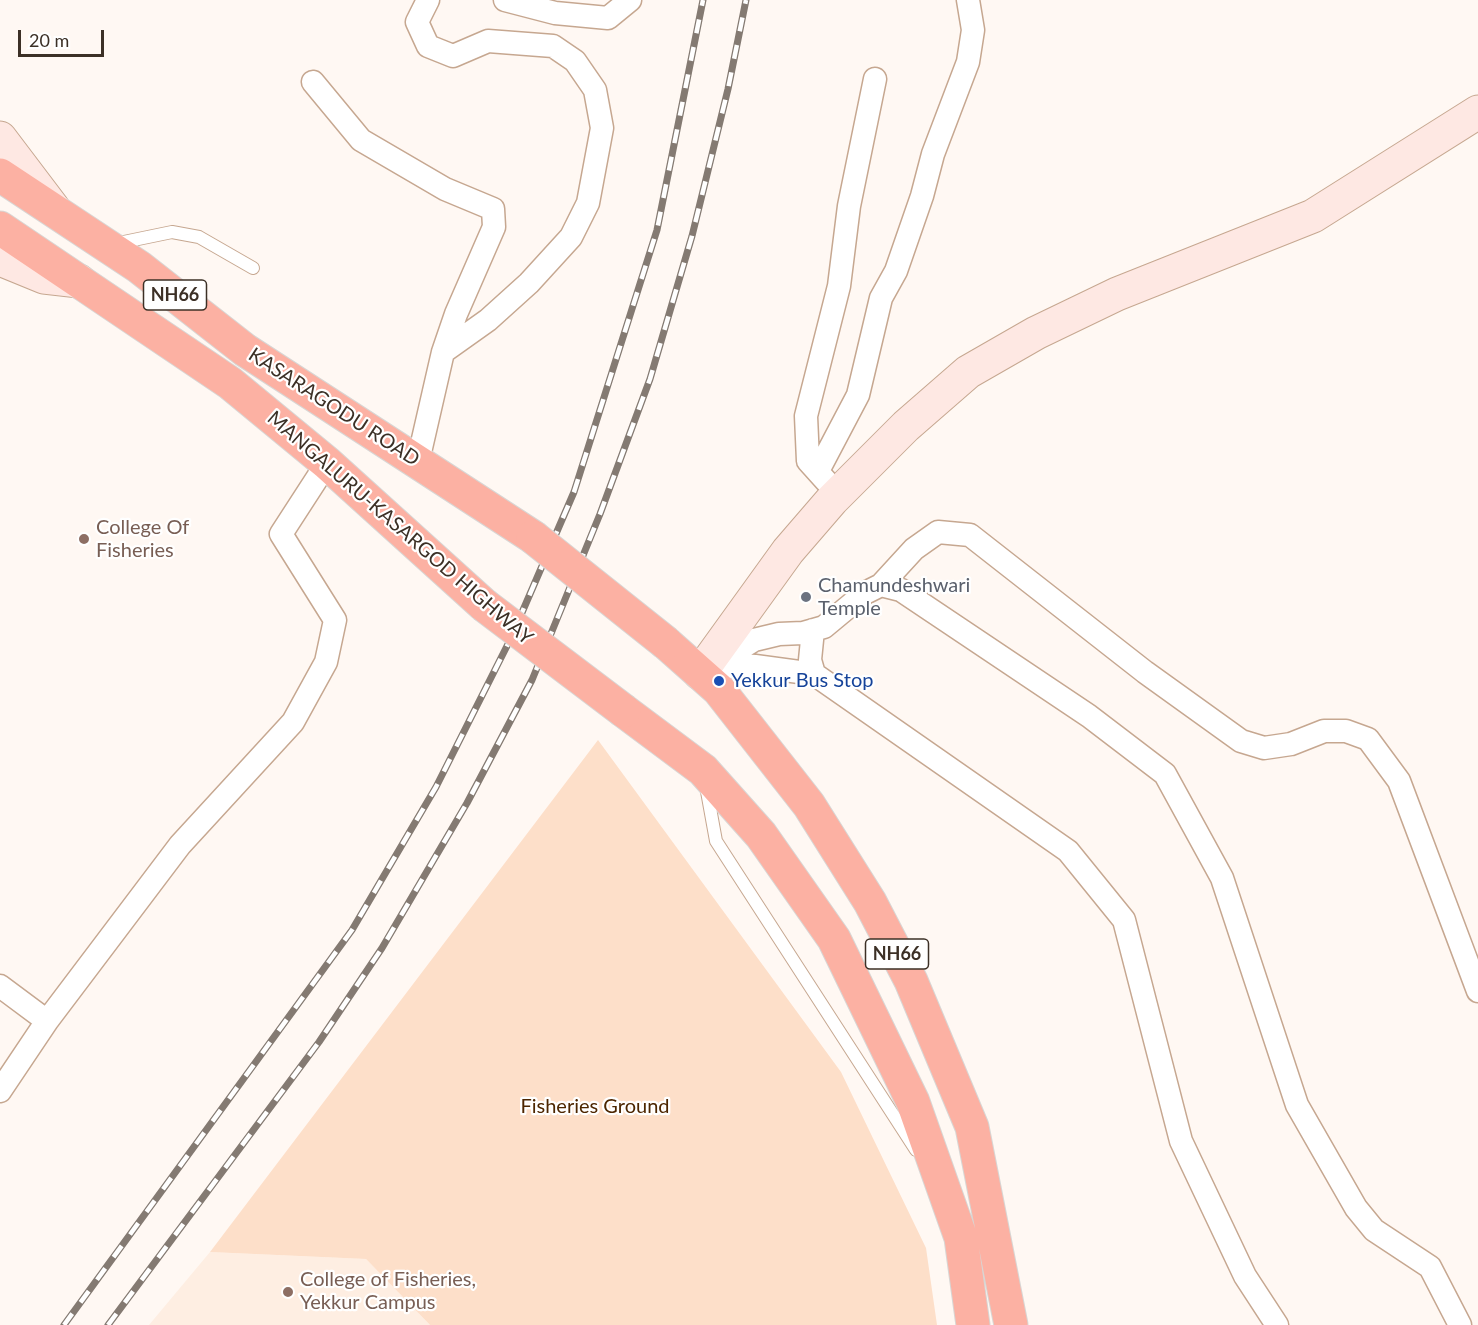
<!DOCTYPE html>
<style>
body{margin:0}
#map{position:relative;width:1478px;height:1325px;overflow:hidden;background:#fff8f3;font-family:Lato,sans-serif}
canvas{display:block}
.scale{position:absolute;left:18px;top:30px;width:86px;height:27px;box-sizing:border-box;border:3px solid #3c3026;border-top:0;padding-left:8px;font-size:18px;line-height:21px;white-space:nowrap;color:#3c3026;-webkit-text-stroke:4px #fff;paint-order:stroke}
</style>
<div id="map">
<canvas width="1478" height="1325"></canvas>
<div class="scale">20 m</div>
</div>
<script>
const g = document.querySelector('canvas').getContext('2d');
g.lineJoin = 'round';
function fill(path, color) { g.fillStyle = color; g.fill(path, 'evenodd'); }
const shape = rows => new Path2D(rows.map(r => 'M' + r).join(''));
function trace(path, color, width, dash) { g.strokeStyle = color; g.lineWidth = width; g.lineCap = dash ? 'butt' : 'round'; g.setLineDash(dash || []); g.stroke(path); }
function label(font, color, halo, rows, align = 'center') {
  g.font = font + ' Lato,sans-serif'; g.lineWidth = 4.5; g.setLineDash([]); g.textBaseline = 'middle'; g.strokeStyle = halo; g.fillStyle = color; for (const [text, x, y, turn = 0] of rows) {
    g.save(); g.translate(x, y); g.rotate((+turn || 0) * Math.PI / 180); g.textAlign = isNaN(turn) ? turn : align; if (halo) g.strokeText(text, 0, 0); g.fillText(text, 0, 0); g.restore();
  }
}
const built = shape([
 [210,1252,366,1259,430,1325,149,1325]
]);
const green = shape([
 [598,740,841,1072,926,1248,937,1325,430,1325,366,1259,210,1252]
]);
const lane = shape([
 [114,244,172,232,199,237,253,268],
 [706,786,716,841,916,1150]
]);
const street = shape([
 [428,0,417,22,428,46,453,56,488,41,553,46,575,61,595,90,602,128,588,203,571,237,529,283,488,320,443,352],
 [505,0,555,13,608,18,630,0],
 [313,82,361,140,445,189,493,209,494,227,456,314,443,352,418,461],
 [818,471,858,395,881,298,896,271,922,196,933,154,968,62,973,30,968,0],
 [826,481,808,461,806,416,839,286,849,206,875,79],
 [881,585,914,549,938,532,970,535,1145,672,1241,741,1264,748,1291,744,1324,731,1346,731,1368,739,1399,781,1478,991],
 [813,630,810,660,814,674],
 [710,667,754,640,779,634,803,633,824,627,865,593,881,585,901,590,1089,716,1165,774,1222,878,1297,1105,1356,1208,1374,1230,1430,1267,1460,1325],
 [713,670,739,665,755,666,814,674,1068,851,1124,920,1181,1141,1245,1276,1277,1325],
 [0,986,47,1021,180,845,293,722,326,662,335,620,281,534,327,463],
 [0,1091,47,1021]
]);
const secondary = shape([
 [0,138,53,208],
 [0,259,44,277,79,281],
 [700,673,788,551,832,500,906,426,968,372,1036,333,1117,294,1313,216,1478,112]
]);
const highway = shape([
 [0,175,139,267,245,350,533,537],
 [0,228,230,383,327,463,484,605],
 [666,643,719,690,809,805,870,902,911,981,972,1127,1011,1325],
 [624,711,703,770,761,835,834,939,913,1102,961,1238,973,1325]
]);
const rail = shape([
 [64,1325,352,930,436,787,511,638,574,492,657,230,703,0],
 [108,1325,319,1042,382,948,467,803,532,680,600,514,650,379,692,236,728,89,746,0]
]);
const highwayBridge = shape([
 [533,537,666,643],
 [484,605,624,711]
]);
const markers = [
 [84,539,6,"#8d6e63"],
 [806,597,6,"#6b7280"],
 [719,681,6,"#1a4fb4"],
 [288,1292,6,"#8d6e63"]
];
const shields = [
 [175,295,63],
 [897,954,63]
];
const shieldNames = [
 ["NH66",175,295],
 ["NH66",897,954]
];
const streetNames = [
 ["KASARAGODU ROAD",334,407,33],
 ["MANGALURU-KASARGOD HIGHWAY",400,528,41]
];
const educationNames = [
 ["College Of",96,528],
 ["Fisheries",96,551],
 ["College of Fisheries,",300,1280],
 ["Yekkur Campus",300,1303]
];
const worshipNames = [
 ["Chamundeshwari",818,586],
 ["Temple",818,609]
];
const transitNames = [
 ["Yekkur Bus Stop",731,681]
];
const parkNames = [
 ["Fisheries Ground",595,1107]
];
fill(built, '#feeee2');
fill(green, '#fddfc9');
trace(lane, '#c6a790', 14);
trace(street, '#c6a790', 25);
trace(secondary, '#c6a790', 35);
trace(highway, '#d8d6d4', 35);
trace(lane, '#fff', 12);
trace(street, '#fff', 22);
trace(secondary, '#fee8e3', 33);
trace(highway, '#fcb1a3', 33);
trace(rail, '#847a72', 7);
trace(rail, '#fff', 4.5, [14]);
trace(highwayBridge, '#d8d6d4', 35, []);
trace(highwayBridge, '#fcb1a3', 33);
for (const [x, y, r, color] of markers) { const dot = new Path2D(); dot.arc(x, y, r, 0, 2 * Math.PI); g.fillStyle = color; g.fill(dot); trace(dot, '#fff', 2); }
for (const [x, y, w] of shields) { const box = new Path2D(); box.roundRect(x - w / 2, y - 15, w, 30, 4.5); g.fillStyle = '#fff'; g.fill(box); trace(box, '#3c3026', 1.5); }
label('bold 18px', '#3c3026', null, shieldNames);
label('20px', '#3c3026', '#fff', streetNames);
label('20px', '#785e54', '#fff', educationNames, 'left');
label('20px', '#5b616d', '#fff', worshipNames, 'left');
label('20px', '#164399', '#fff', transitNames, 'left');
label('20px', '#4d2600', '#fff', parkNames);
</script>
